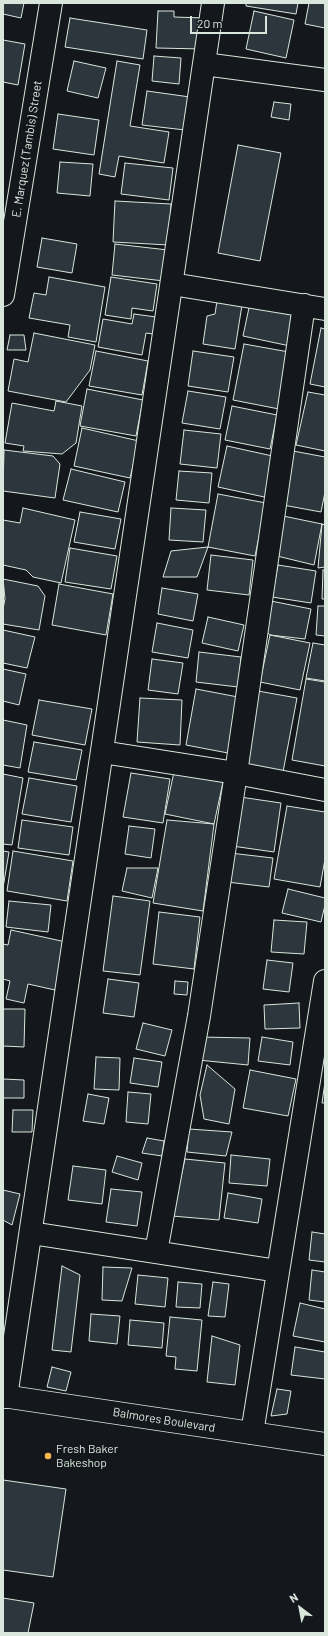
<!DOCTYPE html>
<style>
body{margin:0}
#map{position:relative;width:328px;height:1636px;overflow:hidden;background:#14181c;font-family:Barlow,sans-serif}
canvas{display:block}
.frame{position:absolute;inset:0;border:4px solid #d8e6dc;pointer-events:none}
.north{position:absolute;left:280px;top:1588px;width:40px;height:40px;-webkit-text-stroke:3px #14181c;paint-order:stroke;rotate:328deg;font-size:11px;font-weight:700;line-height:16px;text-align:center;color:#d8e6dc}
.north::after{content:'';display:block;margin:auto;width:14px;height:18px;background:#d8e6dc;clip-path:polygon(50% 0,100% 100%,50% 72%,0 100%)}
.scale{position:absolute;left:190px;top:16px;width:77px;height:18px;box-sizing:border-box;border:2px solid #d8e6dc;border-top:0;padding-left:5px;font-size:12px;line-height:14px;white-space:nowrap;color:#d8e6dc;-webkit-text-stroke:3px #14181c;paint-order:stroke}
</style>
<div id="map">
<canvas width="328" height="1636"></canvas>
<div class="frame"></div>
<div class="north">N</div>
<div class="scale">20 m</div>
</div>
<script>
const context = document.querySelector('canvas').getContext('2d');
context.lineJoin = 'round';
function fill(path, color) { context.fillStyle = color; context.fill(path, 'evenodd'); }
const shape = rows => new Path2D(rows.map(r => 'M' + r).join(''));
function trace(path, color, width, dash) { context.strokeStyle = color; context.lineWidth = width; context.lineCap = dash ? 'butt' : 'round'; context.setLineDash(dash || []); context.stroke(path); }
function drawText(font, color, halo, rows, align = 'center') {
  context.font = font + ' Barlow,sans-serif'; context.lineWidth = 3; context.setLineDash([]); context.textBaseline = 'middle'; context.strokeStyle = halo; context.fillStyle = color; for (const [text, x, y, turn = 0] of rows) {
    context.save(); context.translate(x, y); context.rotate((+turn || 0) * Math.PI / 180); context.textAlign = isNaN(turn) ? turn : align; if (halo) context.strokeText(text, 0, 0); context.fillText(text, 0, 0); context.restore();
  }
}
const building = shape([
 [3,3,24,3,21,18,3,14,3,3],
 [246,3,298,3,296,14,246,6,246,3],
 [309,3,325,3,325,28,305,24,309,3],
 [158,11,174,11,174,17,205,18,203,49,156,48,158,11],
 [254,11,294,20,286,58,246,49,254,11],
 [70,18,147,30,143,59,65,47,70,18],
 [3,40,25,44,18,85,3,82,3,40],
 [154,56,181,58,179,84,152,81,154,56],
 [74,61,106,68,98,98,67,91,74,61],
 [117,61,140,65,130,126,169,132,164,163,119,156,115,177,99,174,117,61],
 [147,91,190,97,185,130,142,125,147,91],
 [274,102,291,104,289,120,271,117,274,102],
 [58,114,99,120,94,155,53,149,58,114],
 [238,145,281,153,260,261,218,253,238,145],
 [60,162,93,164,90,196,57,193,60,162],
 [125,163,173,168,169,200,121,194,125,163],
 [115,201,171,204,169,245,113,242,115,201],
 [42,238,77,244,72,273,37,267,42,238],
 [115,244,168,250,164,281,112,275,115,244],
 [49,277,105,287,96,342,68,337,70,325,29,318,34,293,46,295,49,277],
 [111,277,157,284,153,311,132,308,131,319,105,315,111,277],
 [217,301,242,305,235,349,203,344,207,316,215,314,217,301],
 [250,303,297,313,290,346,243,336,250,303],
 [134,314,156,317,153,334,146,333,142,355,98,347,103,319,132,324,134,314],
 [321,328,325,329,325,387,310,384,321,328],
 [34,333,95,345,90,370,66,402,8,391,14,359,28,362,34,333],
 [10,335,24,335,26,350,7,350,10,335],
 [244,344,289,352,279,409,233,400,244,344],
 [96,351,148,361,142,395,89,386,96,351],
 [193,351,234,357,228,392,188,386,193,351],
 [87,389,143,400,136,436,80,426,87,389],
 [188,391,226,397,220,429,182,423,188,391],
 [308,392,325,395,325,451,296,445,308,392],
 [56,401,82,406,76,443,62,454,23,451,24,446,5,443,12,403,54,411,56,401],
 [232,406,277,415,270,449,225,440,232,406],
 [82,428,139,441,130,478,74,466,82,428],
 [184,430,221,434,217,468,180,464,184,430],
 [227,446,277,457,269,498,218,487,227,446],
 [4,450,53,456,60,464,55,498,3,491,4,450],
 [293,451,325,457,325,492,321,512,283,505,293,451],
 [71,469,125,482,118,512,63,500,71,469],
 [179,471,212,473,209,503,176,500,179,471],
 [218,494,266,503,255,556,208,547,218,494],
 [23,508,75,520,61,583,33,577,26,570,3,565,3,520,20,523,23,508],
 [171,508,206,510,203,542,169,540,171,508],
 [80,512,121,519,115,549,74,542,80,512],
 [283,516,322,524,314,565,273,555,283,516],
 [322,524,325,525,325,567,318,568,322,524],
 [208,547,197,577,163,577,171,551,208,547],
 [70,548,117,556,111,589,65,582,70,548],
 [211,555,253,560,249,595,207,590,211,555],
 [278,565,316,571,311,603,272,597,278,565],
 [323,570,325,570,325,599,322,599,323,570],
 [3,579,38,586,45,596,39,630,3,624,3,609,5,599,3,579],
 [59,584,113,594,106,635,52,625,59,584],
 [162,588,198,594,193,621,158,614,162,588],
 [271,601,311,609,305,639,270,635,265,630,271,601],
 [318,606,325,606,325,636,316,635,318,606],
 [208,617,244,625,238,651,202,643,208,617],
 [157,623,193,630,188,658,152,652,157,623],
 [3,630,35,637,27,668,3,663,3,630],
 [270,635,310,643,300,690,260,682,270,635],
 [313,643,325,645,325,681,306,678,313,643],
 [199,652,241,657,238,687,196,682,199,652],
 [152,659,183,663,178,694,148,690,152,659],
 [3,669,26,674,19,705,3,701,3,669],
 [306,679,325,682,325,766,292,760,306,679],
 [196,689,238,697,228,753,186,745,196,689],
 [258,691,297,698,283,772,245,765,258,691],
 [140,698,182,700,180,745,137,742,140,698],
 [39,700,92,709,85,745,32,735,39,700],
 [3,720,27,725,20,768,3,765,3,720],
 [34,742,82,750,76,780,28,772,34,742],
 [174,772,223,782,214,824,165,814,174,772],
 [131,773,170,779,163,823,123,817,131,773],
 [3,774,23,778,12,845,3,844,3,774],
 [29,778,77,786,71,822,22,814,29,778],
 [240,797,281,803,274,852,232,846,240,797],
 [287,806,325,812,325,859,320,887,274,879,287,806],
 [22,820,73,827,69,855,18,848,22,820],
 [167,820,214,824,203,911,153,903,167,820],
 [129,826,155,829,151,858,125,854,129,826],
 [3,851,9,852,3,888,3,851],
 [13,851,73,861,67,901,7,891,13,851],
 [230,853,273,858,269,887,227,882,230,853],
 [127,868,158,868,152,898,122,891,127,868],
 [288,889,325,898,325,905,321,922,282,913,288,889],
 [113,896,150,901,140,975,103,971,113,896],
 [9,901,51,905,48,932,6,927,9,901],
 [159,912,200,917,194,969,153,964,159,912],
 [274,920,307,922,304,954,271,952,274,920],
 [11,930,66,942,55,990,28,984,24,1003,6,999,10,981,3,979,3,944,8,945,11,930],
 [267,960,293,963,289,992,263,989,267,960],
 [108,979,139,983,134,1017,103,1013,108,979],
 [175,981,188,982,187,995,174,994,175,981],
 [299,1003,300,1028,265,1029,264,1005,299,1003],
 [3,1009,25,1009,24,1047,3,1046,3,1009],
 [143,1023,172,1030,165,1056,136,1049,143,1023],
 [198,1037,250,1038,248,1065,198,1060,198,1037],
 [262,1037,293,1042,290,1065,258,1061,262,1037],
 [96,1057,120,1058,119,1090,94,1089,96,1057],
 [134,1058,162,1062,158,1087,130,1083,134,1058],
 [207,1065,235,1089,229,1124,204,1119,200,1095,207,1065],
 [250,1070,296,1079,288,1116,243,1108,250,1070],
 [3,1079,24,1080,24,1098,3,1098,3,1079],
 [325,1082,325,1103,322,1103,325,1082],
 [128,1092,151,1094,148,1124,126,1122,128,1092],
 [88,1094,109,1098,104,1124,83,1121,88,1094],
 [13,1110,33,1110,32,1132,12,1132,13,1110],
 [189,1129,232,1132,226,1156,187,1152,189,1129],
 [147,1138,164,1141,162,1156,142,1153,147,1138],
 [231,1155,270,1159,267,1186,229,1183,231,1155],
 [117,1156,142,1163,138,1180,112,1172,117,1156],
 [185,1159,225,1163,219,1220,172,1216,185,1159],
 [73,1166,106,1170,102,1204,68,1200,73,1166],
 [111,1189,142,1192,137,1226,106,1222,111,1189],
 [3,1190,20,1194,12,1225,3,1220,3,1190],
 [228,1193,262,1199,258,1223,224,1218,228,1193],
 [312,1232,325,1234,325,1262,309,1260,312,1232],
 [62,1266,80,1275,71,1352,52,1350,62,1266],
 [103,1267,132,1268,122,1301,102,1300,103,1267],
 [312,1270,325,1272,325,1302,309,1300,312,1270],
 [138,1275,168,1278,165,1307,135,1304,138,1275],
 [178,1282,202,1284,200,1308,176,1307,178,1282],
 [213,1282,229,1284,225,1317,208,1316,213,1282],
 [300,1303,325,1309,325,1342,293,1336,300,1303],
 [91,1314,120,1316,117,1344,89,1341,91,1314],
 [170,1317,202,1320,197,1371,175,1369,176,1357,166,1356,170,1317],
 [130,1320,164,1323,162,1348,128,1345,130,1320],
 [212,1336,240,1345,235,1385,207,1382,212,1336],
 [295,1347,325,1352,325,1379,291,1375,295,1347],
 [52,1367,71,1372,66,1391,47,1387,52,1367],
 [277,1389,291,1391,287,1414,271,1416,277,1389],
 [3,1480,66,1489,53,1577,3,1570,3,1480],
 [3,1598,34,1603,28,1633,3,1633,3,1598]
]);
const minor = shape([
 [204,64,325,80],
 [172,284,325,309],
 [3,295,51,3],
 [102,752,236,773,325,790],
 [31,1233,278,1271],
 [156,1252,199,1016,236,773,304,305],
 [6,1397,213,3],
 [252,1433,325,981]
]);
const secondary = shape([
 [3,1396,325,1444]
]);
const markers = [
 [48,1456,4,"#ffb74d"]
];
const streetNames = [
 ["E. Marquez (Tambis) Street",27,149,-81],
 ["Balmores Boulevard",164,1420,9]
];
const poiNames = [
 ["Fresh Baker",56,1449],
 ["Bakeshop",56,1463]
];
fill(building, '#2c363c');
trace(building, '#d8e6dc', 1);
trace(minor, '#d8e6dc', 24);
trace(secondary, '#d8e6dc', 24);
trace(minor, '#14181c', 22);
trace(secondary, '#14181c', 22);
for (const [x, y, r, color] of markers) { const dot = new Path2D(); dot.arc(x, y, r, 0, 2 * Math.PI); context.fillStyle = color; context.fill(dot); trace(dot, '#14181c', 1.5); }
drawText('12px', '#d8e6dc', '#14181c', streetNames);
drawText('12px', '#d8e6dc', '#14181c', poiNames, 'left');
</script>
